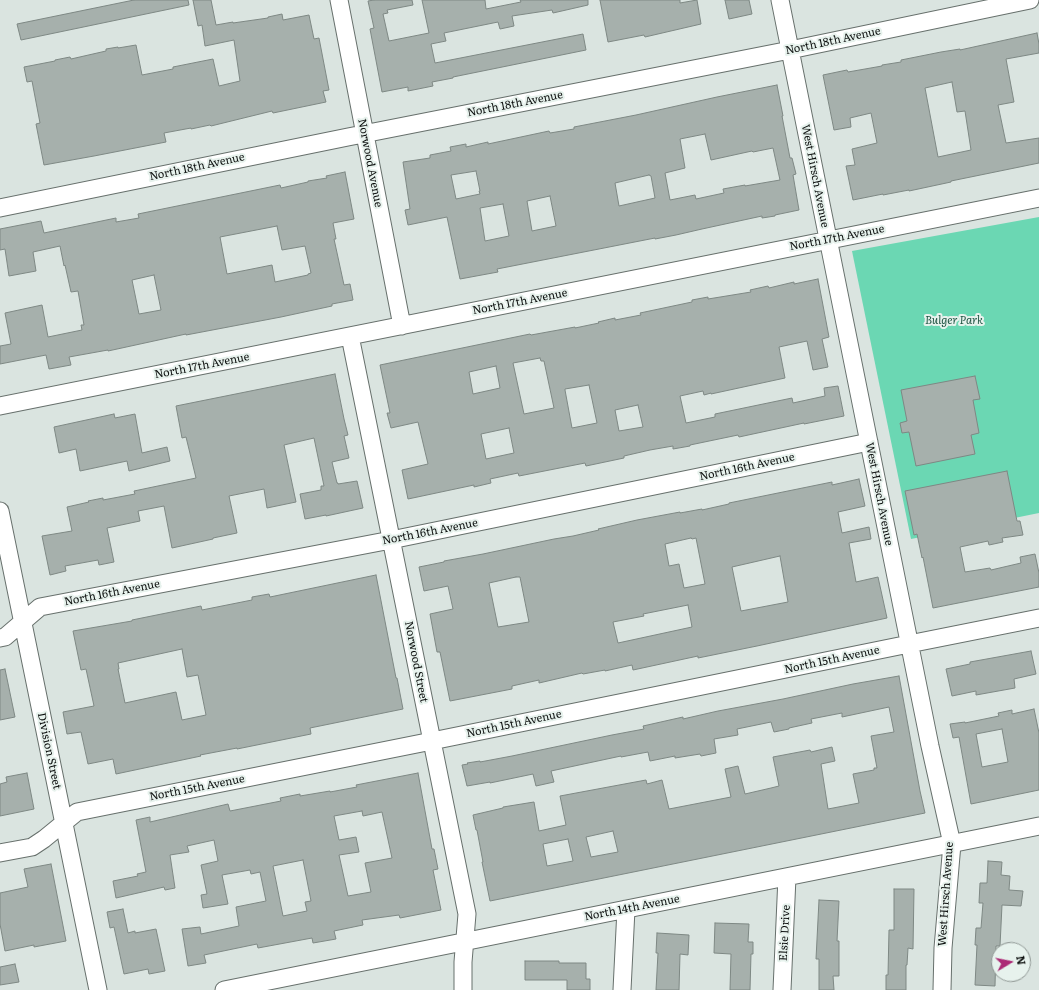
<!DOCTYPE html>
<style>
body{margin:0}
#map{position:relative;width:1039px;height:990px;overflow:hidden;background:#dae4e0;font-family:Literata,serif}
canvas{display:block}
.north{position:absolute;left:991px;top:942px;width:40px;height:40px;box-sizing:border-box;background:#e7f2ed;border:1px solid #8f9794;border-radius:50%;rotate:80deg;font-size:11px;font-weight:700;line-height:16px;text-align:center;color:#0c0f0e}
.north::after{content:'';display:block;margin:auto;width:14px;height:18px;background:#ac2a76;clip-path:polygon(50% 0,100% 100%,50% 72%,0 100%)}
</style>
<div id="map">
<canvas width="1039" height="990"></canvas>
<div class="north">N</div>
</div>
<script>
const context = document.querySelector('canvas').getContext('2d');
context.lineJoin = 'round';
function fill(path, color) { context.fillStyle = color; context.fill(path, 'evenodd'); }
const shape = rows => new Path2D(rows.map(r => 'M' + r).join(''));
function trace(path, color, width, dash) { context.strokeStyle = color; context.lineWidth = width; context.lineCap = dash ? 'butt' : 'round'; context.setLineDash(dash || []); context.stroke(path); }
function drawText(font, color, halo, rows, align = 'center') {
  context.font = font + ' Literata,serif'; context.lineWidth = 4; context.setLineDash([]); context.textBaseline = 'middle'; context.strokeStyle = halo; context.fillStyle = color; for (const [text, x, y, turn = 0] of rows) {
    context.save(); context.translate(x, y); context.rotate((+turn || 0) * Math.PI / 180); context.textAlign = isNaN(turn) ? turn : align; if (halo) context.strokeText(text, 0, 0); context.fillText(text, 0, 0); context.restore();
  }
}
const green = shape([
 [1039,217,1039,513,911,539,852,251]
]);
const building = shape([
 [134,0,188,0,189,5,21,40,17,24,134,0],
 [193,0,211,0,216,25,233,22,233,23,268,18,268,17,282,14,283,20,309,15,314,39,319,38,329,90,323,91,326,102,273,113,272,111,211,126,210,125,191,129,191,128,164,133,166,142,94,156,44,165,36,124,40,123,32,81,27,82,24,67,55,61,55,60,70,57,71,59,106,51,106,49,118,47,118,48,136,45,142,75,173,69,173,67,213,59,219,86,240,81,234,40,205,46,202,25,198,26,193,0],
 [374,0,412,0,413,5,387,10,388,13,383,14,389,41,429,33,422,0,485,0,486,9,521,2,520,0,588,0,588,5,553,13,552,10,512,16,514,26,500,29,498,22,444,33,446,41,431,44,435,63,583,34,586,50,453,77,453,78,432,82,433,86,408,91,408,87,382,92,370,29,374,28,368,1,374,0],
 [600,0,680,0,680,3,697,0,701,24,645,37,644,35,608,42,600,0],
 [725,0,749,0,752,14,729,19,725,0],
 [1037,33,1039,44,1039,53,1006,59,1014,102,998,105,1006,143,1039,138,1039,163,951,181,951,182,909,191,909,190,883,195,883,194,853,200,846,166,855,165,852,149,877,143,871,113,850,118,851,127,834,130,823,75,847,70,848,72,882,66,882,65,901,62,901,60,941,52,960,49,960,50,1037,33],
 [952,82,957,112,965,111,971,150,938,157,925,88,952,82],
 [777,85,783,116,782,116,790,158,792,158,796,174,793,175,799,210,775,215,775,216,762,218,762,216,702,229,676,235,655,239,655,238,497,269,498,272,460,279,447,217,408,225,405,210,410,209,403,162,430,158,430,155,451,151,450,147,466,144,466,147,488,142,488,144,549,131,550,133,574,129,574,127,636,115,717,97,777,85],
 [705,134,711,160,752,151,753,152,773,148,780,180,745,186,745,185,723,189,724,193,696,199,695,195,670,200,665,173,685,168,680,139,705,134],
 [476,171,480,191,479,191,480,194,456,199,451,175,476,171],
 [649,175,651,176,655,198,619,206,615,183,649,175],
 [550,196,556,226,532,231,527,201,550,196],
 [503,204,509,236,485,241,480,208,503,204],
 [345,172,354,219,333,223,336,239,334,239,344,285,350,284,353,300,332,304,332,306,281,317,186,335,186,334,108,351,108,350,69,357,71,365,49,369,46,355,0,364,0,346,11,344,5,313,42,305,48,337,82,330,81,325,84,325,78,291,71,292,65,265,64,266,60,246,33,252,36,271,9,276,5,249,0,250,0,229,41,221,44,233,116,218,116,222,139,218,138,214,280,185,281,188,308,182,308,181,327,178,326,176,345,172],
 [277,226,282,250,305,246,311,273,308,274,308,275,275,282,272,265,227,274,220,237,277,226],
 [154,275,161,310,139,314,132,280,154,275],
 [818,279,829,337,822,339,828,367,813,370,807,341,779,347,785,378,711,394,711,393,704,395,703,391,680,396,686,423,715,417,715,414,792,398,793,403,825,396,824,388,838,386,844,416,804,424,804,423,739,437,738,435,690,445,690,446,673,449,673,446,650,450,624,456,624,458,586,466,585,463,519,476,518,473,490,479,491,483,474,487,474,485,408,499,402,470,428,464,418,422,391,428,387,413,390,413,380,365,530,334,531,335,575,327,575,328,599,323,598,322,615,318,615,320,641,315,640,313,692,302,692,300,708,297,708,299,751,292,750,290,768,286,769,288,794,282,794,284,818,279],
 [540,358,541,361,544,361,554,408,524,414,513,363,540,358],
 [496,366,500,388,473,394,469,372,496,366],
 [589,385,597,423,572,428,565,390,565,389,589,385],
 [638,405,643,427,619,431,615,410,638,405],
 [509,428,514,453,486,459,481,434,509,428],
 [335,374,344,419,348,435,344,436,349,458,332,462,337,483,338,483,338,484,357,481,363,508,326,516,326,515,305,519,300,494,321,490,321,486,324,486,314,438,284,445,296,502,267,508,264,489,229,496,237,533,213,538,213,539,172,548,164,506,138,511,140,521,107,528,114,562,99,565,98,560,65,566,66,571,50,575,42,536,72,531,67,507,89,502,88,501,103,498,103,500,135,494,134,491,196,478,186,437,182,438,176,406,335,374],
 [975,376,980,399,973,400,979,433,971,435,975,454,916,466,909,432,902,433,900,423,907,421,901,390,975,376],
 [114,414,115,418,135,414,142,453,167,447,170,461,129,471,127,461,80,471,76,449,59,453,54,427,114,414],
 [1007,471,1017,521,1020,521,1023,535,1002,538,1003,542,989,545,988,541,960,547,965,572,990,568,991,570,1021,563,1020,557,1035,554,1039,573,1039,587,933,608,923,557,922,558,917,534,914,535,905,491,1007,471],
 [859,479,865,506,838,512,842,533,869,527,871,539,849,543,856,582,878,577,887,618,757,646,698,658,698,656,633,670,632,665,605,671,605,670,583,674,582,673,539,683,539,680,512,686,512,689,450,701,440,652,437,652,430,614,453,609,448,586,424,591,419,567,444,562,444,561,483,554,554,539,573,536,599,530,598,529,637,520,680,512,680,513,702,509,702,510,729,504,729,503,832,482,832,485,859,479],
 [691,538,692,539,696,538,705,584,684,588,679,564,669,566,665,544,691,538],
 [780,556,788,602,741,611,732,567,780,556],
 [516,577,520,577,529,622,498,627,489,583,516,577],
 [688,605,692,627,618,643,613,622,644,616,643,614,688,605],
 [376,575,396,678,397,678,403,709,310,728,311,734,237,749,237,748,200,755,201,756,116,774,113,759,88,764,81,732,67,734,63,712,94,706,86,669,81,670,73,631,132,621,132,620,201,606,202,610,252,600,252,597,269,594,270,597,376,575],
 [182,649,187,677,198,675,206,715,182,720,176,692,125,703,118,669,119,669,118,663,182,649],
 [1031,651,1036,674,1014,679,1015,688,976,695,976,691,952,696,946,669,970,664,970,662,1031,651],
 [5,669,15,717,0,720,0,670,5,669],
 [899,676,920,791,925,813,490,901,482,862,483,862,477,830,476,830,473,815,503,808,503,807,534,802,539,831,566,825,560,796,646,780,647,784,662,780,669,809,731,797,725,769,738,766,745,794,771,788,779,786,773,757,810,750,811,752,832,747,835,761,821,764,828,809,859,803,853,774,874,770,874,768,877,768,871,736,894,732,889,707,842,717,842,713,811,719,812,723,789,728,789,729,774,732,771,722,737,729,738,735,714,739,716,753,701,756,700,754,675,758,675,756,650,761,648,752,621,757,621,756,551,771,554,782,536,786,533,774,490,783,490,782,467,786,462,765,468,764,467,763,480,761,480,762,512,756,612,735,644,729,643,726,683,717,683,719,718,711,783,699,853,684,899,676],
 [613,831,618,852,591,857,586,837,613,831],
 [568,839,573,861,547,866,543,844,568,839],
 [1034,709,1039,733,1039,790,971,804,959,737,953,738,950,724,965,722,965,723,999,716,998,713,1012,710,1012,714,1034,709],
 [1002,729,1008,762,982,767,976,734,1002,729],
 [27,773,34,809,0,816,0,784,7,782,6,777,27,773],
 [418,773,432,849,434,849,438,869,433,870,441,910,400,918,399,915,362,920,363,925,334,931,336,939,313,943,312,938,258,948,257,944,204,955,206,963,188,966,182,929,200,927,201,934,239,926,236,907,266,901,260,872,251,874,250,870,222,875,228,904,203,908,201,895,207,894,201,865,218,861,214,840,187,846,189,852,170,855,175,888,165,890,164,887,116,898,113,881,138,876,137,874,146,872,136,820,150,817,150,822,228,804,230,811,281,801,280,798,300,794,300,796,330,791,330,792,357,787,356,785,418,773],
 [362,811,363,816,382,812,392,858,365,863,371,892,348,896,339,855,359,852,356,837,339,840,334,816,362,811],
 [303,860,311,901,305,902,307,911,283,916,273,866,303,860],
 [988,861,1002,862,1001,875,1010,876,1009,890,1023,891,1021,906,1002,905,1000,946,996,946,995,986,975,985,977,945,975,945,976,928,981,928,983,903,979,903,980,883,987,883,988,861],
 [51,864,66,941,34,947,34,945,5,951,0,924,0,893,28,887,24,869,51,864],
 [894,889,914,889,913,949,908,948,907,965,906,965,906,990,886,990,886,975,888,975,889,930,894,930,894,889],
 [819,900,839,901,837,941,839,941,839,976,833,976,834,990,819,990,819,959,816,959,819,900],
 [123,909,128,933,135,931,135,933,156,929,165,971,149,974,148,969,124,974,114,927,110,928,107,912,123,909],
 [715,923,749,924,748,942,753,942,753,954,751,954,750,990,730,990,731,954,714,953,715,923],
 [657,933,689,935,688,955,680,954,679,990,656,990,658,953,656,953,657,933],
 [525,961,559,961,559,963,586,963,586,979,590,979,590,990,567,990,567,980,525,980,525,961],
 [15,964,19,982,0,985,0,967,15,964]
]);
const minor = shape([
 [339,0,402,326],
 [780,0,930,746,952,844,943,948,942,990],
 [0,208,348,137,790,50,1030,0],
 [350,336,467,914,463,962,463,990],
 [0,406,1039,198],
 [0,511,98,990],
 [0,638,5,637,40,607,391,540,869,442],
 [0,853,32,847,44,839,77,812,432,741,909,644,1039,618],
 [224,990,1039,826],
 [622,990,626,909],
 [782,990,787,877]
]);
const streetNames = [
 ["North 18th Avenue",833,41,-12],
 ["North 18th Avenue",515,104,-11],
 ["Norwood Avenue",370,163,79],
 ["North 18th Avenue",197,167,-12],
 ["West Hirsch Avenue",815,176,79],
 ["North 17th Avenue",837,238,-11],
 ["North 17th Avenue",520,302,-11],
 ["North 17th Avenue",202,366,-11],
 ["North 16th Avenue",747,467,-12],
 ["West Hirsch Avenue",879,494,79],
 ["North 16th Avenue",430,532,-11],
 ["North 16th Avenue",112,593,-11],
 ["North 15th Avenue",832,660,-12],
 ["Norwood Street",416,662,79],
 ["North 15th Avenue",514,724,-12],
 ["Division Street",49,751,78],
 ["North 15th Avenue",197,788,-11],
 ["West Hirsch Avenue",946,894,-86],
 ["North 14th Avenue",632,908,-11],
 ["Elsie Drive",785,933,-87]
];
const parkNames = [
 ["Bulger Park",954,321]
];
fill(green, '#6bd7b3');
fill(building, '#a6b0ac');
trace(building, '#7e8884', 1);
trace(minor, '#67706c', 19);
trace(minor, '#fff', 17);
drawText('11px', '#0c0f0e', '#e7f2ed', streetNames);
drawText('italic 11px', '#1e5342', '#e7f2ed', parkNames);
</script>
